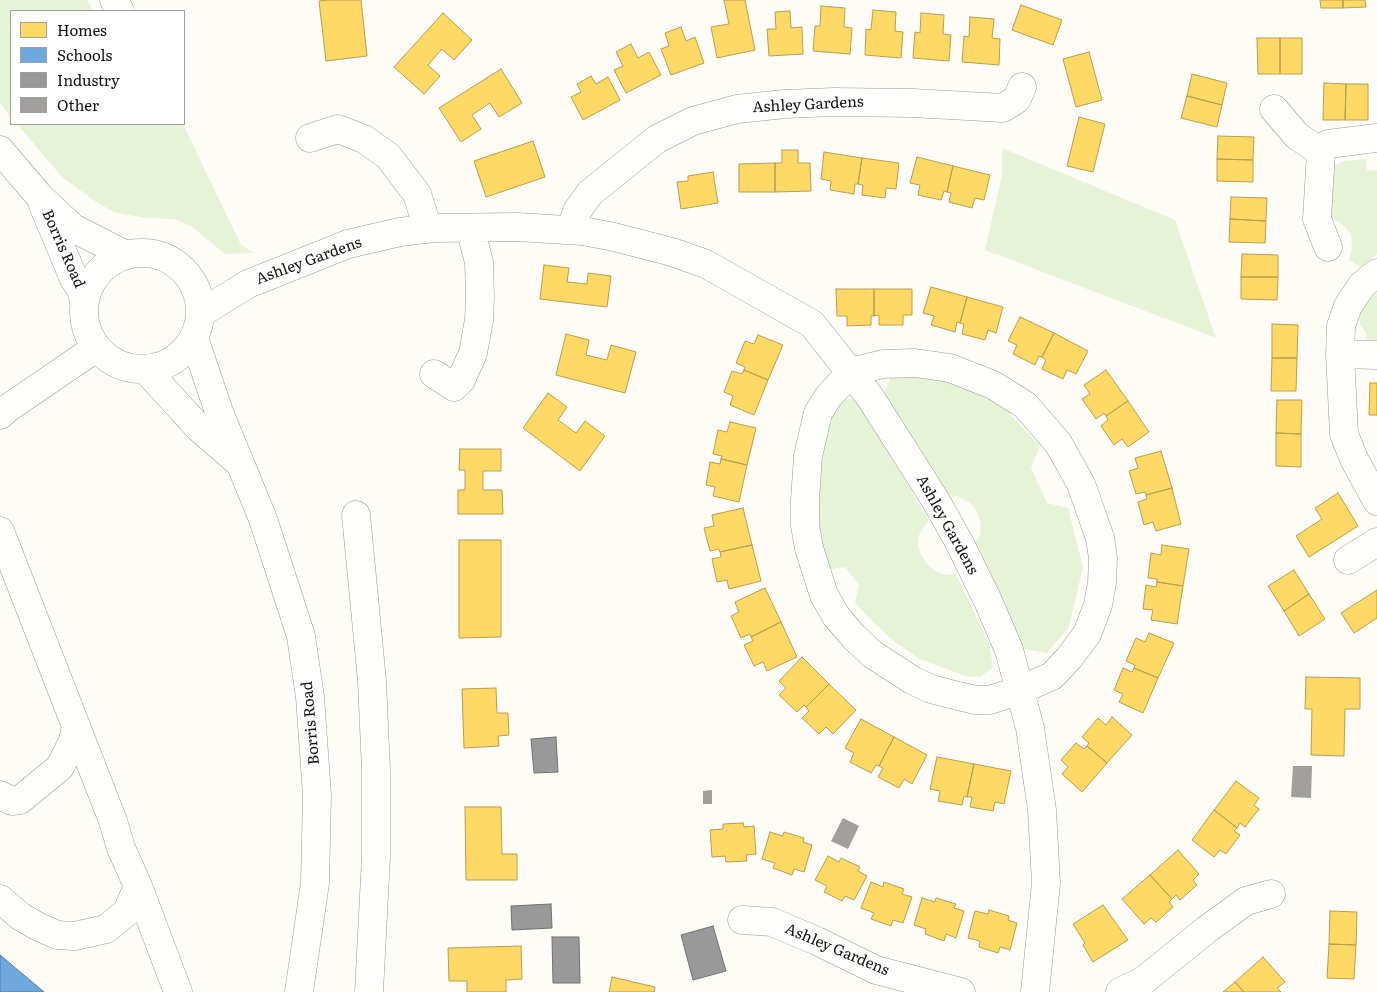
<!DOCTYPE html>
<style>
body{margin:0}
#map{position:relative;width:1377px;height:992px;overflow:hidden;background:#fdfcf7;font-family:Literata,serif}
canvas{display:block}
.legend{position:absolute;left:10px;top:10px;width:175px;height:115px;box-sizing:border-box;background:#fff;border:1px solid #a0a0a0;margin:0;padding:6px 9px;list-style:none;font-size:15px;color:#111}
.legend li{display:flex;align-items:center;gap:10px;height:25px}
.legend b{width:25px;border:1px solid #a0a0a0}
</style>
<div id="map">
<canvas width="1377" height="992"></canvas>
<ul class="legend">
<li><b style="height:14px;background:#ffd966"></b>Homes</li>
<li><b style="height:14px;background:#6fa8dc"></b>Schools</li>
<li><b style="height:14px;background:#999"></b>Industry</li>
<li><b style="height:14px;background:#a19f9c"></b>Other</li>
</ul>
</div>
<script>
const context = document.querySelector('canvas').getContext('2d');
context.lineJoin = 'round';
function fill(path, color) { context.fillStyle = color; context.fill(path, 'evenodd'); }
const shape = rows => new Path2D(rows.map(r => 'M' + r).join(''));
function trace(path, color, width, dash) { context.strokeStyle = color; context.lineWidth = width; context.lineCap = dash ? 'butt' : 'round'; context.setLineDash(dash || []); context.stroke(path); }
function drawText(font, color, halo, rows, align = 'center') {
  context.font = font + ' Literata,serif'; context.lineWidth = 5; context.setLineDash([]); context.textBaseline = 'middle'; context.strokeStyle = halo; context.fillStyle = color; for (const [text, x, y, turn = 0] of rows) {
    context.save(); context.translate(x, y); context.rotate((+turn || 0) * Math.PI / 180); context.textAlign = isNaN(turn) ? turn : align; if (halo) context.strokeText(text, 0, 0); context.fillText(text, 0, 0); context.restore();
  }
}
const green = shape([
 [0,0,87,0,93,11,11,11,11,118,0,103],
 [17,124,183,124,241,245,255,253,225,254,191,226,174,219,147,218,116,213,96,202,62,177],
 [1002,148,1175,220,1216,338,985,250,1002,175],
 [1366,159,1367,171,1377,170,1377,254,1361,267,1349,260,1352,248,1351,234,1342,224,1329,216,1328,179,1334,166,1344,161],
 [1377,293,1377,340,1366,339,1367,335,1359,323,1359,314,1369,300],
 [929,370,993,396,1040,446,1031,468,1047,503,1068,508,1083,567,1069,627,1047,653,1020,648,972,547,980,535,981,524,977,512,970,503,958,496,946,495,886,400,884,393,891,377],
 [845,399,856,399,929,520,919,535,918,546,920,552,927,564,935,571,946,575,956,574,989,643,993,667,980,677,968,677,920,659,895,642,870,619,855,602,859,585,845,567,831,569,826,561,820,541,817,498,828,407]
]);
const homes = shape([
 [328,0,361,0,367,56,326,61,319,1,328,0],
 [724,0,745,0,755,50,717,58,711,27,729,24,724,0],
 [1320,0,1343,0,1343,8,1321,8,1320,0],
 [1343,0,1365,0,1366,7,1343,8,1343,0],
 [1021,5,1062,20,1053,45,1012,30,1021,5],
 [821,6,845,8,844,27,852,28,850,54,813,51,815,26,820,26,821,6],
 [873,10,896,12,895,31,903,32,901,58,865,55,866,29,871,30,873,10],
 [790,11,791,28,802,27,803,54,769,56,767,29,776,29,775,12,790,11],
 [443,13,472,40,454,60,442,49,428,65,440,76,424,94,394,67,443,13],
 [921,13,944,15,943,34,951,35,949,61,913,58,915,32,920,33,921,13],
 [970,17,994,19,992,38,1000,39,999,65,962,62,964,36,969,37,970,17],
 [681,27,686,41,695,37,704,63,671,75,661,49,669,46,665,33,681,27],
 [1257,38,1280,38,1280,74,1258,74,1257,38],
 [1280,38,1302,38,1302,74,1280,74,1280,38],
 [631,44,638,58,649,52,661,75,626,93,614,70,623,66,616,52,631,44],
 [1089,52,1102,100,1076,107,1063,59,1089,52],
 [501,69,522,103,499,117,490,103,472,115,481,129,461,142,439,108,501,69],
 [1192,74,1227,83,1222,105,1187,96,1192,74],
 [591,76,596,84,608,77,620,100,583,120,571,97,581,92,577,84,591,76],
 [1324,83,1346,84,1345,120,1323,120,1324,83],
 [1346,84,1368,84,1368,120,1345,120,1346,84],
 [1187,96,1222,105,1217,127,1181,118,1187,96],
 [1079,117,1105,124,1093,172,1067,166,1079,117],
 [1218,136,1254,137,1253,160,1217,159,1218,136],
 [533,141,545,177,486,197,474,161,533,141],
 [782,150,798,150,798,163,810,163,811,191,775,192,775,163,782,163,782,150],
 [824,152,862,158,858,184,855,184,854,194,830,190,831,181,821,179,824,152],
 [917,157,953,166,947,192,944,191,941,200,918,195,920,185,910,183,917,157],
 [862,158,899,163,896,189,886,188,885,198,862,195,863,185,858,184,862,158],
 [1217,159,1253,160,1253,182,1217,181,1217,159],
 [775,163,775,192,739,192,739,164,775,163],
 [953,166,990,175,984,200,975,198,972,208,949,202,951,193,947,192,953,166],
 [713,172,718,203,681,209,677,182,688,181,688,176,713,172],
 [1231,197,1267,198,1266,221,1230,219,1231,197],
 [1230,219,1266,221,1265,243,1229,242,1230,219],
 [1242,254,1278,255,1278,277,1241,277,1242,254],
 [544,265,569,268,567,282,587,284,588,273,611,276,607,307,540,299,544,265],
 [1241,277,1278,277,1277,300,1241,299,1241,277],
 [931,287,967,297,960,323,957,322,955,332,931,325,934,316,923,313,931,287],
 [836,289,874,289,874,316,871,316,871,325,847,326,847,316,837,316,836,289],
 [874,289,912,289,912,315,903,315,903,325,879,325,879,315,874,316,874,289],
 [967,297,1003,307,996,333,988,330,985,340,962,334,964,324,960,323,967,297],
 [1020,317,1054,333,1042,357,1039,356,1035,365,1013,354,1017,345,1008,341,1020,317],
 [1272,324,1298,325,1297,358,1272,358,1272,324],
 [1054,333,1088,351,1076,374,1067,370,1063,379,1042,369,1046,360,1042,357,1054,333],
 [566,334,589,340,586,355,607,360,611,345,636,352,625,393,556,375,566,334],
 [758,335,783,345,768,380,744,370,745,367,736,363,745,341,754,344,758,335],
 [1272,358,1297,358,1296,391,1271,391,1272,358],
 [744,370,768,380,754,415,730,405,733,396,724,392,732,371,742,374,744,370],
 [1106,370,1128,401,1106,416,1104,413,1096,419,1082,399,1090,394,1084,385,1106,370],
 [1370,383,1377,383,1377,415,1369,415,1370,383],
 [548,393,567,407,558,420,576,433,585,421,605,436,580,471,523,428,548,393],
 [1277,400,1302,400,1301,434,1276,433,1277,400],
 [1128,401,1149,432,1128,447,1122,439,1114,445,1101,426,1108,420,1106,416,1128,401],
 [730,422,756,428,747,465,721,459,722,456,713,454,718,430,727,432,730,422],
 [1276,433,1301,434,1301,467,1276,466,1276,433],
 [460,449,501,449,501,471,483,471,483,490,502,490,503,514,458,514,458,490,465,490,465,470,459,470,460,449],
 [1161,451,1172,488,1146,495,1145,492,1136,494,1129,471,1138,468,1135,458,1161,451],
 [721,459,747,465,739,502,713,496,715,487,706,485,710,462,720,464,721,459],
 [1172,488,1181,524,1156,531,1153,522,1144,525,1138,502,1147,499,1146,495,1172,488],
 [1338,493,1358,526,1309,557,1296,536,1322,519,1315,508,1338,493],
 [743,508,752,545,720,552,719,549,710,551,704,528,714,526,712,515,743,508],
 [459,540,501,540,501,637,459,638,459,540],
 [752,545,761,581,729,589,727,580,717,582,712,559,721,557,720,552,752,545],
 [1162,545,1189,549,1183,586,1157,582,1157,579,1148,578,1151,553,1161,555,1162,545],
 [1294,570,1309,594,1284,611,1268,586,1294,570],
 [1157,582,1183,586,1177,624,1151,620,1153,610,1143,609,1146,585,1156,587,1157,582],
 [765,588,781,622,751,637,750,634,741,638,731,616,739,612,735,602,765,588],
 [1377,590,1377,618,1354,633,1341,613,1377,590],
 [1309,594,1325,619,1299,636,1284,611,1309,594],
 [781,622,797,657,767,671,763,662,754,666,744,645,753,641,751,637,781,622],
 [1149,633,1174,643,1158,678,1134,668,1135,665,1126,661,1136,638,1145,642,1149,633],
 [802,657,829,684,806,707,804,705,797,712,779,695,786,688,779,681,802,657],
 [1123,668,1132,672,1134,668,1158,678,1143,713,1119,702,1123,694,1114,690,1123,668],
 [1306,677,1360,678,1360,709,1345,709,1344,756,1311,755,1312,709,1305,709,1306,677],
 [829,684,856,710,833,734,826,727,819,734,802,718,809,711,806,707,829,684],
 [496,688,497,713,508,713,509,735,498,736,499,746,464,748,462,689,496,688],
 [1112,717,1132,735,1107,763,1087,746,1089,743,1082,737,1098,718,1106,725,1112,717],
 [861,719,894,737,879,766,876,765,871,773,850,762,854,753,845,748,861,719],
 [894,737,927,755,912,784,904,779,899,788,878,777,883,768,879,766,894,737],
 [1076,743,1084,749,1087,746,1107,763,1082,792,1062,774,1068,767,1061,760,1076,743],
 [937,757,974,764,967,797,964,796,962,805,938,801,940,791,930,789,937,757],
 [974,764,1011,771,1004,804,995,802,993,811,970,807,972,797,967,797,974,764],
 [1236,781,1259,798,1254,805,1259,809,1245,827,1240,823,1237,828,1214,810,1236,781],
 [465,807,501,807,502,854,517,854,517,880,466,880,465,807],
 [1214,810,1237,828,1234,831,1240,835,1226,854,1220,850,1214,857,1192,840,1214,810],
 [743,823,744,827,754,826,756,854,746,855,747,861,726,862,725,856,712,857,710,830,723,829,723,824,743,823],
 [770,832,783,836,784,832,804,838,803,842,812,845,804,872,794,869,792,875,773,868,775,863,762,859,770,832],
 [1178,850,1199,874,1193,880,1197,885,1180,900,1176,895,1172,899,1150,875,1178,850],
 [828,856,839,862,841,858,860,867,858,871,867,876,854,900,845,896,842,901,824,892,827,886,815,880,828,856],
 [1150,875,1172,899,1169,902,1173,907,1156,922,1151,918,1144,924,1122,899,1150,875],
 [871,882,883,887,884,882,904,889,902,894,912,897,903,923,893,920,891,926,871,919,874,913,861,908,871,882],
 [922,898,935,902,936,898,956,904,954,908,964,911,956,938,946,934,944,941,925,934,926,929,914,925,922,898],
 [1103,905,1128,940,1093,962,1083,945,1085,943,1073,924,1103,905],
 [989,910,1009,916,1008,920,1017,923,1010,950,1000,947,998,953,979,947,980,941,968,938,975,911,988,914,989,910],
 [1330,911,1357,912,1356,945,1329,944,1330,911],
 [1329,944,1356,945,1354,979,1327,978,1329,944],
 [521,946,522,979,506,980,506,992,467,992,467,981,449,981,448,948,521,946],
 [1263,957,1285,982,1277,988,1281,992,1244,992,1235,982,1263,957],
 [612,977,655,987,654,992,609,992,612,977],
 [1235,982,1244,992,1223,992,1235,982]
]);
const schools = shape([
 [0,955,44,992,0,992,0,955]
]);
const industry = shape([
 [556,737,558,772,534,773,531,739,556,737],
 [551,904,552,928,512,930,511,906,551,904],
 [713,926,726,971,693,980,681,935,713,926],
 [552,937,579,937,580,983,553,983,552,937]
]);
const building = shape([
 [1293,766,1312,766,1311,798,1291,797],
 [712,790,712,804,703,804,703,791],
 [843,818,859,826,848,849,831,841]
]);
const minor = shape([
 [114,0,120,11],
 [1274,109,1297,136,1321,152],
 [310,138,338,129,364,139,388,156,417,194,428,229],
 [0,150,40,197,73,228,124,254],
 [43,205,74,279,82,291,84,302],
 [571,230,577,211,590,193,657,139,693,121,737,109,785,104,834,102,913,103,1003,108,1017,99,1022,87],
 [1328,247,1317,219,1321,152,1328,144,1377,138],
 '84 311a58 58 0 1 1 116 0a58 58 0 1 1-116 0Z',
 [1377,273,1362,285,1348,306,1341,326,1340,354,1344,434,1354,459,1377,501],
 [201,313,248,284,348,244,400,232,433,228,517,227,583,231,614,237,672,252,706,264,812,324,870,397,936,501,959,542,988,601,1009,650,1030,728,1042,810,1046,883,1035,992],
 [194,338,219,412,263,519,301,636,310,697,317,795,315,883,299,992],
 [1340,354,1377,355],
 [915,363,950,368,993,385,1025,405,1058,443,1081,484,1100,538,1103,558,1102,583,1098,605,1087,634,1069,658,1052,676,1020,690,990,700,976,700,958,696,931,689,912,680,872,654,854,637,836,616,824,595,809,548,805,525,805,500,808,456,818,413,828,397,851,372,883,364,915,363],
 [145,369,199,428,237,461],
 [434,374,454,387,461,380,473,353,479,320,480,296,479,262,470,228],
 [0,415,8,408,96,348],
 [356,515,372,681,376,771,376,857,369,992],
 [0,531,113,821,121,848,138,886,127,912,106,929,75,936,57,935,37,926,20,916,0,899],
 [1348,560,1377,542],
 [0,795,12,801,20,800,60,767,73,741,76,726],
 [138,886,178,992],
 [742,920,772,922,817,941,876,970,961,992],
 [1120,992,1143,981,1206,930,1246,901,1271,894]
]);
const streetNames = [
 ["Ashley Gardens",808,105,-3],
 ["Borris Road",63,249,66],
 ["Ashley Gardens",309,261,-20],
 ["Ashley Gardens",947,525,61],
 ["Borris Road",311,723,-95],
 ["Ashley Gardens",837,950,23]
];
fill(green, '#e7f3d7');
fill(homes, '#ffd966');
trace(homes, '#b89d4c', 1);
fill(schools, '#6fa8dc');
trace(schools, '#537b9f', 1);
fill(industry, '#999');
trace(industry, '#707070', 1);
fill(building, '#a19f9c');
trace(minor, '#979795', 29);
trace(minor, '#fffffe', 28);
drawText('15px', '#111', '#fff', streetNames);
</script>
